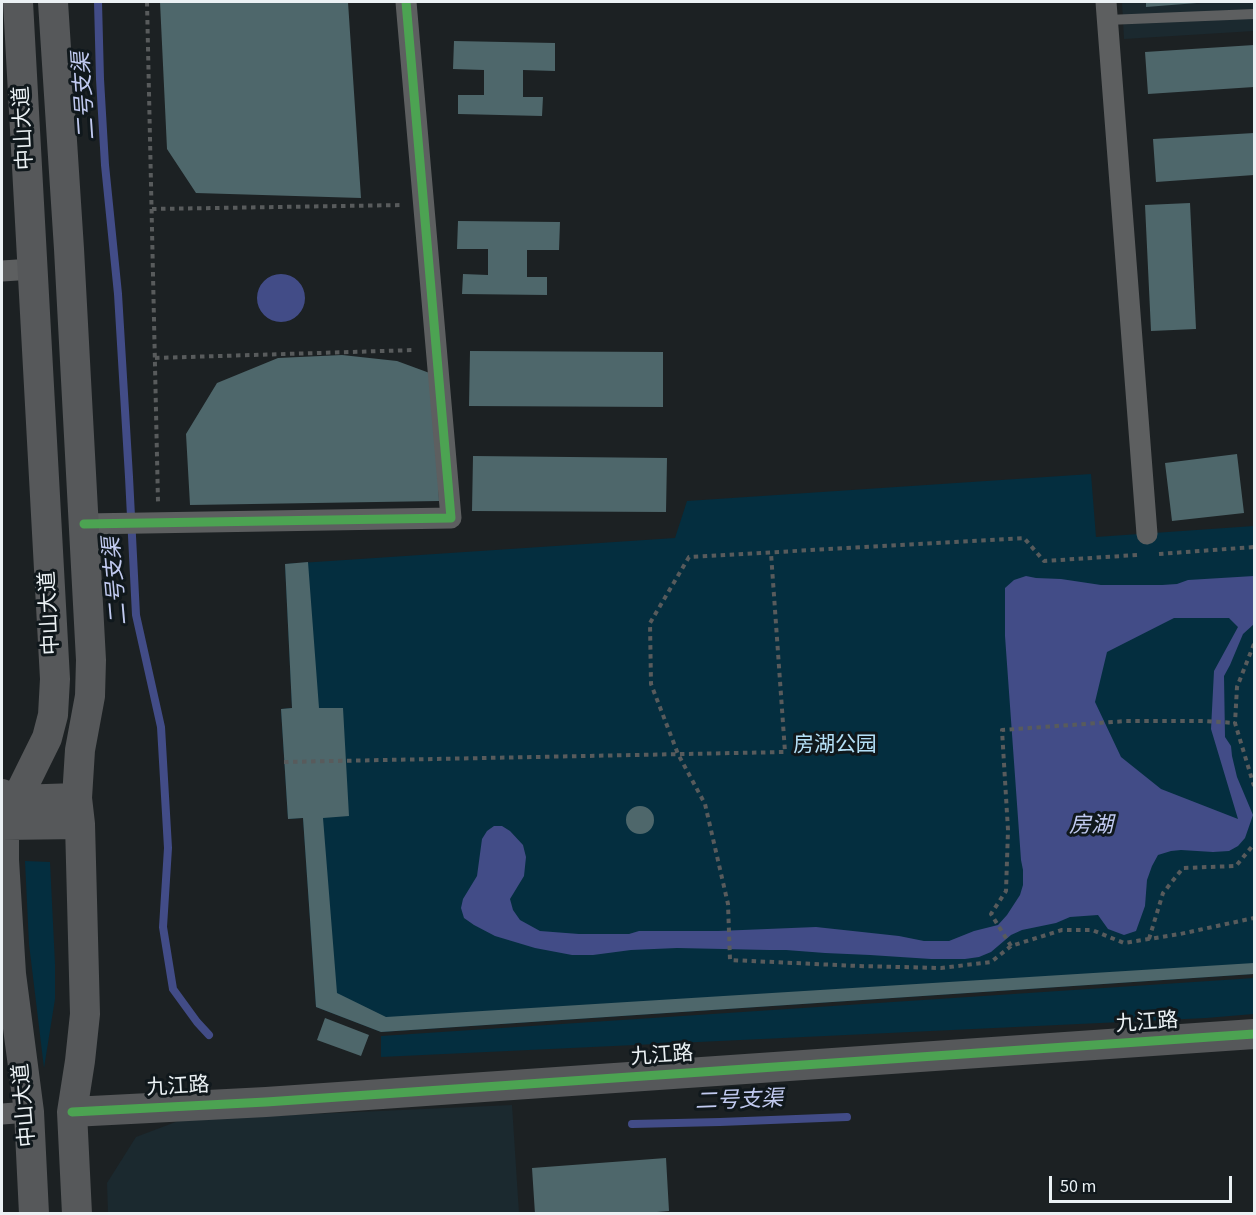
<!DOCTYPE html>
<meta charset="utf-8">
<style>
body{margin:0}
#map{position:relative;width:1256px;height:1215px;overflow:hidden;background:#1c2123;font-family:"Source Sans 3",sans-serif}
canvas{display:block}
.frame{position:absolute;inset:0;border:3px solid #ebf1f4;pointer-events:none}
.scale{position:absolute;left:1049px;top:1176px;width:183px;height:27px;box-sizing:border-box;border:3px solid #ebf1f4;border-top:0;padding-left:8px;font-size:18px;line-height:21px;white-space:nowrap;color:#ebf1f4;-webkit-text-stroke:4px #10181c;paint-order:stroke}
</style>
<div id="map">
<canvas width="1256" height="1215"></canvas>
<div class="frame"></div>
<div class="scale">50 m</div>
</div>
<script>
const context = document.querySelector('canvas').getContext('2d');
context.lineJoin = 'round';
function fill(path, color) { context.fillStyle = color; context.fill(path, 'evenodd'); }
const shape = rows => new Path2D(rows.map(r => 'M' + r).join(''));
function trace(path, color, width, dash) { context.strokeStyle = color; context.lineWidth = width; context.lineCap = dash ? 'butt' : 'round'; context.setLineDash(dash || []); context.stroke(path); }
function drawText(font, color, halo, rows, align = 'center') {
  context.font = font + ' "Source Sans 3","Noto Sans SC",sans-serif'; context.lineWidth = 6; context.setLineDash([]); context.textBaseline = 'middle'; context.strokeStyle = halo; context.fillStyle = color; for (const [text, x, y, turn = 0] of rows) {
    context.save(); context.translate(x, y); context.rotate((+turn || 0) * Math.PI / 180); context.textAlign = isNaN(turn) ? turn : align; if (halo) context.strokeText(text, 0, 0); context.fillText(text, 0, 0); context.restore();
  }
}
const built = shape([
 [1122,2,1254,2,1254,31,1124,39],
 [512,1105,519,1213,108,1213,107,1183,136,1137,181,1120]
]);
const green = shape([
 [1091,474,1096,537,1254,526,1254,974,381,1032,316,1007,303,818,288,819,281,709,292,708,285,564,675,538,687,501],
 [25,861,50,862,55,964,55,999,44,1068,29,944],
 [1254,978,1254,1014,1206,1018,381,1057,381,1036]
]);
const water = shape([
 '257 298a24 24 0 1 1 48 0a24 24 0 1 1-48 0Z',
 [1026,576,1036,578,1061,579,1101,585,1162,585,1177,584,1188,580,1254,576,1254,624,1243,634,1230,665,1224,676,1225,737,1231,746,1232,756,1237,777,1253,815,1245,838,1238,846,1229,851,1213,852,1181,850,1171,851,1158,855,1152,866,1147,880,1145,906,1136,931,1124,935,1108,929,1098,915,1070,917,1056,923,1022,930,1011,935,991,952,979,957,965,959,931,959,870,955,825,953,786,950,769,950,677,948,631,950,593,955,572,955,535,948,495,936,474,925,464,918,461,908,463,899,477,876,482,839,487,831,494,826,502,826,510,831,523,845,526,857,524,876,510,899,513,910,520,920,540,931,579,934,629,934,639,931,718,931,816,927,899,936,924,941,949,941,974,931,998,925,1007,915,1020,895,1023,885,1023,870,1021,860,1005,636,1005,588,1014,580],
 [1174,618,1229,618,1238,627,1214,671,1211,729,1238,819,1161,789,1121,757,1095,702,1107,652]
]);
const stream = shape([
 [98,2,100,79,105,165,118,294,129,477,136,615,161,727,168,848,163,927,173,989,197,1022,209,1035],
 [632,1124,720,1122,847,1117]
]);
const building = shape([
 [160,2,348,2,361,198,196,193,167,149],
 [1146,2,1197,2,1197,3,1146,7],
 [454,41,555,43,555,71,523,70,523,97,543,97,542,116,458,114,458,95,484,95,484,70,453,69],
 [1254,45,1254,87,1148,94,1145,52],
 [1254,133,1254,175,1156,182,1153,139],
 [1190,203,1196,329,1151,331,1145,205],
 [458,221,560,222,559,250,527,250,527,277,547,277,547,295,462,294,463,274,488,275,488,249,457,249],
 [470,351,663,352,663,407,469,406],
 [342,355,397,361,435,375,439,501,190,505,186,434,217,383,278,358],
 [1237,454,1244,513,1172,521,1165,463],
 [473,456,667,458,666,512,472,511],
 [308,562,319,708,343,708,349,816,323,818,337,993,386,1017,1254,963,1254,974,381,1032,316,1007,303,818,288,819,281,709,292,708,285,564],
 '626 820a14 14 0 1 1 28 0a14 14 0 1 1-28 0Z',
 [325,1018,369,1035,361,1056,317,1040],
 [666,1158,669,1211,633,1214,535,1214,532,1168]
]);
const path = shape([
 [147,2,158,502],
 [152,209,403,205],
 [155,358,415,350],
 [1159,554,1254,547],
 [1137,555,1044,561,1024,538,689,557,650,623,651,684,678,754,705,804,728,904,730,960,858,966,941,968,991,962,1011,946,1062,930,1092,930,1124,943,1180,934,1254,918],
 [1254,644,1237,687,1235,723,1254,786],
 [284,762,785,752,771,553],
 [1149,939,1163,893,1183,868,1236,866,1254,844],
 [1011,946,991,914,1006,891,1008,830,1002,730,1126,721,1204,721,1235,723]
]);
const lane = shape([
 [1107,20,1254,14]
]);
const street = shape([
 [1106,2,1147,534],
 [2,271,33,269],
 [84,524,451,518,406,2],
 [2,1114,29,1112]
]);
const secondary = shape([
 [18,2,55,679,53,715,47,738,4,825,4,860,11,974,29,1112,34,1214],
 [53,2,69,249,91,660,90,696,80,750,77,798,80,824,85,1014,80,1061,72,1112,77,1214],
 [2,794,16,800,77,798],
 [2,825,80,824],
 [72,1112,266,1102,1254,1034]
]);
const cycleway = shape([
 [84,524,451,518,406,2],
 [72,1112,266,1102,1254,1034]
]);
const streetNames = [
 ["中山大道",25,128,-93],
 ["中山大道",51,613,-93],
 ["九江路",1147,1024,-4],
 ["九江路",662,1057,-4],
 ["九江路",178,1088,-3],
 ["中山大道",26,1105,-95]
];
const parkNames = [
 ["房湖公园",835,746]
];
const waterNames = [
 ["二号支渠",86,96,-94],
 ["二号支渠",117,581,-95],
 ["房湖",1091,827],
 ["二号支渠",739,1102,-2]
];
fill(built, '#1b292f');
fill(green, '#042e3f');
fill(water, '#424c87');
trace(stream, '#424c87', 8);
fill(building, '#4e676b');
trace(path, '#585b5c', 4, [4.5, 4.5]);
trace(lane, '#5d5f60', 10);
trace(street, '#5d5f60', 21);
trace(secondary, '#56585a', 30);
trace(cycleway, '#4ca352', 9);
drawText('21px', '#ebf1f4', '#10181c', streetNames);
drawText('21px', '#b5e0f7', '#10181c', parkNames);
drawText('italic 22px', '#c1caf0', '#10181c', waterNames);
</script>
